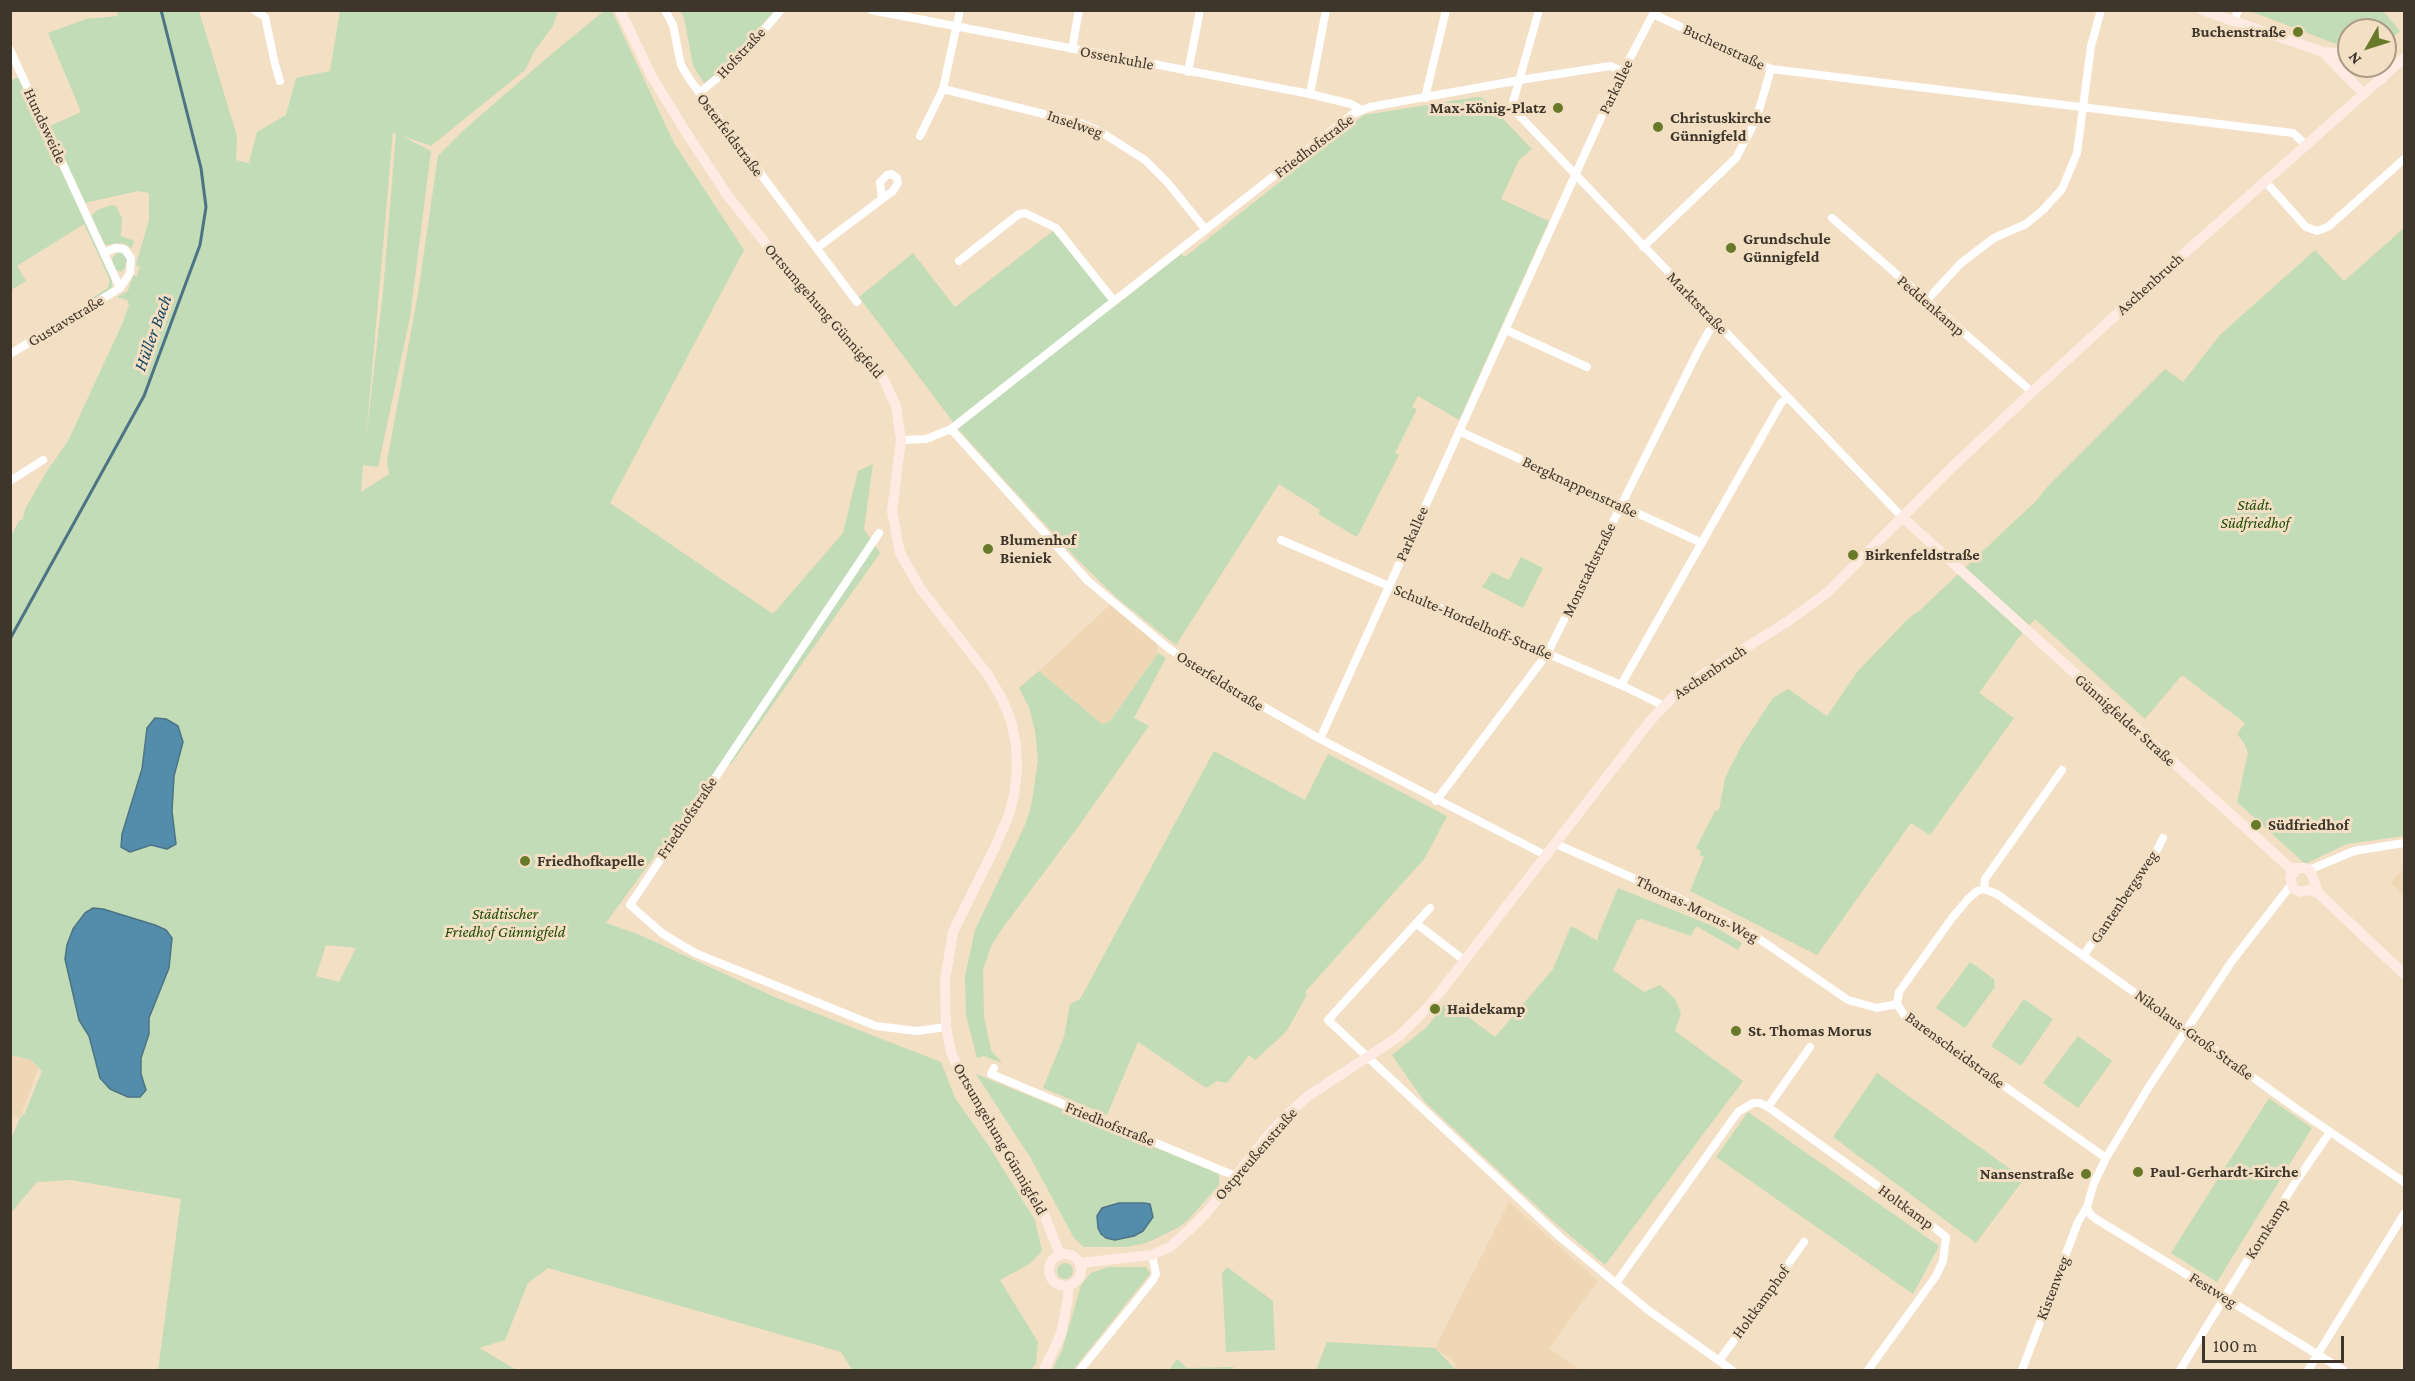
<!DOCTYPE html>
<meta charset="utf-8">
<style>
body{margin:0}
#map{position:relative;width:2415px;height:1381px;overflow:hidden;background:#f3dfc4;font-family:"Crimson Pro",serif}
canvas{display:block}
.frame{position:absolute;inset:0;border:12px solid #3e362b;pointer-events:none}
.north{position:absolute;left:2337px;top:18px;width:60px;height:60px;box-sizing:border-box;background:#f3dfc4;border:2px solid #ab9b87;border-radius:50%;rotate:231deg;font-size:16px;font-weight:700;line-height:24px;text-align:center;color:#3e362b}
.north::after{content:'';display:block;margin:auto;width:21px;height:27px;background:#687a29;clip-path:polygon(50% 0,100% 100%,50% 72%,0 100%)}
.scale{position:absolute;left:2202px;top:1336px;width:142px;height:27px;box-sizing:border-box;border:3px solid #3e362b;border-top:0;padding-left:8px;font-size:18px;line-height:21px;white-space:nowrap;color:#3e362b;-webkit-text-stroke:4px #f3dfc4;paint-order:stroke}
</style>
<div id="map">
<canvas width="2415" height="1381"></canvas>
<div class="frame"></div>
<div class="north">N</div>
<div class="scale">100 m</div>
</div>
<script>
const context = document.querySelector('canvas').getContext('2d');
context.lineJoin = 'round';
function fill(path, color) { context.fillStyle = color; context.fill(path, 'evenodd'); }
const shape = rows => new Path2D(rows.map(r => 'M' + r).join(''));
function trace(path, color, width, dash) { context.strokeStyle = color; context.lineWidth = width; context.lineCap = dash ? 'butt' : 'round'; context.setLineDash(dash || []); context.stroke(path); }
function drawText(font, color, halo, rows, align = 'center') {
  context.font = font + ' "Crimson Pro",serif'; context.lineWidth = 6; context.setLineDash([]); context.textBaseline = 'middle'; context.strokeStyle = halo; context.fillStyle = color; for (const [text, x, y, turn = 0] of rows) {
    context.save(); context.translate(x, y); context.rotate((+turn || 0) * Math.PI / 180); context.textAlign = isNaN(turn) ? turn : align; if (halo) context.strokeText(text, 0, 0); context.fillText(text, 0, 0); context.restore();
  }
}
const built = shape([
 [1111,604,1157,641,1158,653,1110,721,1102,724,1039,671],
 [2404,868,2404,895,2391,883],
 [11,1055,31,1060,36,1063,38,1069,20,1118,11,1116],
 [1509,1202,1598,1281,1549,1348,1580,1370,1454,1370,1456,1363,1435,1348]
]);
const green = shape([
 [117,11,199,11,237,136,236,160,252,164,249,162,257,132,286,115,296,78,330,71,340,11,558,11,553,26,535,50,525,70,431,146,402,136,431,151,410,317,378,467,363,465,361,492,389,474,387,461,418,294,438,156,466,128,555,51,604,11,612,11,674,143,744,250,610,503,773,614,843,533,858,471,873,464,864,529,880,553,731,764,724,761,606,923,640,935,779,999,941,1062,955,1098,987,1143,1035,1220,1042,1251,1031,1263,1000,1280,1038,1342,1036,1363,1031,1370,852,1370,841,1352,548,1268,528,1283,505,1340,479,1348,517,1370,158,1370,181,1199,71,1180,37,1182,11,1213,11,1139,20,1118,25,1113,42,1071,31,1060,11,1055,11,536,19,521,23,519,25,509,47,471,68,441,123,322,129,305,127,300,117,297,128,291,133,275,137,276,140,267,136,265,137,261,149,220,149,193,138,191,85,203,50,126,81,112,48,33,86,19,118,16],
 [393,132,396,134,383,292,366,439],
 [147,728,183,742,174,776,172,811,175,832,167,849,151,845,130,852,122,834,142,769],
 [93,908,103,909,139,921,156,998,149,1018,149,1034,141,1058,141,1074,144,1082,92,1047,89,1036,79,1020,65,959],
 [326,945,356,948,339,982,316,976],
 [680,11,774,11,733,57,717,74,704,83,693,66,684,17],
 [2250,11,2383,11,2400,31,2385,44,2385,30,2349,30,2349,49],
 [19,77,112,278,112,287,108,291,89,303,87,301,108,288,110,280,84,224,17,266,26,281,11,290,10,81],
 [1477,97,1483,98,1532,149,1519,160,1501,199,1549,221,1459,420,1418,396,1412,407,1417,409,1395,453,1399,455,1357,537,1318,514,1320,510,1279,484,1176,645,1117,598,1077,559,1017,494,959,430,859,297,913,253,955,307,1053,231,1114,307,1181,254,1185,257,1364,115],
 [112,205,116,206,122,218,121,236,134,241,132,248,122,243,105,245,91,216,97,210],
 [2404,228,2404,836,2347,844,2305,864,2237,802,2248,753,2244,743,2237,734,2245,723,2182,675,2145,719,2035,619,2017,640,1979,693,2014,718,1930,835,1911,823,1817,955,1690,891,1704,857,1700,855,1701,851,1696,848,1715,811,1719,810,1725,778,1742,745,1773,698,1788,689,1827,716,1858,671,1908,619,1920,610,2036,501,2048,486,2165,369,2183,382,2220,335,2315,250,2344,281],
 [119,252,124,254,127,259,125,268,121,272,116,270,112,261,113,257],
 [1521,557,1543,568,1523,608,1482,587,1492,572,1509,580],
 [1158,653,1166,658,1134,718,1149,726,1078,827,1004,926,991,946,983,970,984,1017,991,1050,1002,1063,984,1056,977,1058,966,1015,965,976,975,930,1025,825,1031,807,1038,760,1035,731,1029,707,1019,688,1039,671,1102,724,1110,721],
 [1214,751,1305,800,1328,754,1447,816,1425,858,1305,992,1307,995,1286,1032,1255,1060,1249,1055,1227,1083,1217,1081,1206,1088,1138,1042,1107,1115,1043,1088,1064,1037,1070,1004,1080,999,1085,990],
 [1618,888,1713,926,1742,943,1738,950,1696,926,1691,936,1642,919,1637,920,1613,970,1644,992,1660,985,1675,999,1681,1013,1675,1031,1743,1081,1605,1265,1547,1216,1424,1101,1392,1055,1427,1027,1447,1001,1495,1037,1553,969,1571,926,1598,941,1598,936],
 [1970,962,1994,979,1995,987,1965,1028,1936,1008],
 [2024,999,2053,1019,2021,1066,1991,1046],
 [2078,1036,2112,1061,2078,1108,2043,1083],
 [1877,1073,2024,1179,1976,1243,1833,1137],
 [976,1074,1215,1172,1219,1175,1219,1185,1189,1219,1179,1227,1159,1237,1146,1243,1127,1247,1084,1247,1074,1238,1030,1157],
 [2269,1098,2312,1128,2217,1282,2171,1253],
 [1748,1112,1939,1246,1913,1294,1716,1157],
 '1057 1271a8 8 0 1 1 16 0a8 8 0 1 1-16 0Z',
 [1108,1267,1146,1267,1150,1274,1073,1370,1052,1370,1062,1351,1081,1285,1091,1273],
 [1227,1267,1273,1301,1275,1350,1226,1352,1222,1273],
 [1327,1342,1435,1348,1455,1369,1316,1370],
 [1177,1359,1187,1368,1234,1367,1232,1370,1169,1370]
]);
const water = shape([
 [155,718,166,719,178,726,183,742,174,776,172,811,176,844,167,849,151,845,130,852,121,847,122,834,142,769,147,728,155,718],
 [93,908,103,909,155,925,166,930,172,938,169,968,149,1018,149,1034,141,1058,141,1074,146,1090,140,1097,128,1097,110,1089,100,1078,89,1036,79,1020,65,959,67,945,73,929,85,913,93,908],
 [1144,1203,1150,1204,1153,1217,1143,1231,1134,1236,1115,1240,1106,1238,1101,1234,1098,1228,1097,1216,1102,1208,1119,1203,1144,1203]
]);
const stream = shape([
 [10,639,144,396,200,245,206,207,201,168,161,10]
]);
const street = shape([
 [254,10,265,17,275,64,280,81],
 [665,10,673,25,681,65,690,80,857,302],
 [871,10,1310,94,1351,104,1362,110],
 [1539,10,1513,102,1515,111,1902,517],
 [1653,14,1771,69,2293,133,2306,145],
 [2234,21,2238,10],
 [1072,49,1079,10],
 [10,50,120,288],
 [1188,72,1200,10],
 [943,89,1080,123,1101,132,1145,160,1167,182,1206,230],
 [699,93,736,63,781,10],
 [1310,94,1326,10],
 [1425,98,1446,10],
 [920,136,943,89,960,10],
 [2265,181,2306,227,2317,231,2328,227,2404,159],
 [1832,218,2032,392],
 [1643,247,1736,158,1756,120,1771,69],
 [817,248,882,199,893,191,898,183,897,178,892,174,887,175,880,182,882,199],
 [959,261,1019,214,1025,213,1056,228,1114,301],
 [1926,301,1961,263,1994,238,2026,224,2043,210,2062,189,2077,153,2091,46,2101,10],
 [1506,330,1587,367],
 [10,354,120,288,130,273,131,258,124,249,115,248,104,253],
 [951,429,1088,581,1167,647,1206,674,1320,739,1547,856],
 [1459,431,1702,543],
 [901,440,926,439,951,429,1353,114,1370,107,1520,80,1610,66,1623,71],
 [10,481,43,460],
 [879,533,630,905,663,934,695,953,876,1026,917,1031,946,1027],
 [1281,540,1621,685,1664,706],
 [1621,685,1781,403,1788,397],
 [1320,739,1615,87,1655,10],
 [1436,801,1547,654,1698,351,1709,331,1717,323],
 [1556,844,1676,897,1755,936,1848,1000,1877,1008,1897,1004],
 [2309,870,2354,851,2404,843],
 [1984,889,1997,894,2301,1112,2404,1182],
 [1984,889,1977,891,1968,899,1952,918,1899,992,1897,1004,1905,1016,2106,1158],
 [1984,889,1985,879,2062,770],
 [1430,908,1328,1020,1560,1237,1648,1310,1732,1370],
 [1417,924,1465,961],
 [2083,956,2155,854,2163,838],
 [994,1068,991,1074,1235,1176],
 [1768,1107,1921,1217,1946,1237,1943,1261,1936,1276,1868,1370],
 [2087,1207,2089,1213,2096,1219,2343,1370],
 [1616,1283,1738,1112,1753,1103,1760,1103,1768,1107,1810,1047],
 [1719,1361,1804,1242],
 [1080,1370,1153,1280,1156,1274,1152,1255],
 [2022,1370,2078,1222,2087,1207,2094,1183,2106,1158,2150,1085,2232,961,2291,885],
 [2180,1370,2293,1186,2330,1132],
 [2308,1370,2404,1214]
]);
const secondary = shape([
 [620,10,652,77,689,137,728,196,789,273,884,380,896,406,901,440,892,511,900,553,920,588,988,675,1002,699,1011,721,1016,745,1017,770,1014,795,1009,815,995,847,953,932,945,980,946,1027,951,1052,964,1082,1044,1214,1060,1255],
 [2202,10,2323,52,2336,53,2349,57],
 [2323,52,2364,94],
 [2368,66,2382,79],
 [1902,517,2289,867,2292,873],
 [2291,868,2305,868,2311,872,2318,893],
 [2297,869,2290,877,2293,888,2300,892,2308,890,2318,893,2404,974],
 '1049 1270a16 16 0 1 1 32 0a16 16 0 1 1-32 0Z',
 [1080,1263,1152,1255,1170,1247,1188,1231,1208,1211,1270,1133,1290,1112,1308,1096,1398,1037,1430,1005,1650,721,1673,697,1702,675,1787,622,1828,592,1948,471,2032,392,2141,292,2404,58],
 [1044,1370,1061,1334,1068,1298,1068,1286]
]);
const markers = [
 [2298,32,6,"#687a29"],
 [1558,108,6,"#687a29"],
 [1658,127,6,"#687a29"],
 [1731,248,6,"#687a29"],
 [988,549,6,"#687a29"],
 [1853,555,6,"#687a29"],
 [2256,825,6,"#687a29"],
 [525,861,6,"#687a29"],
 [1435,1009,6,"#687a29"],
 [1736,1031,6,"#687a29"],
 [2138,1172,6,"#687a29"],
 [2086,1174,6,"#687a29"]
];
const poiNames = [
 ["Buchenstraße",2286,32,"right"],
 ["Max-König-Platz",1546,108,"right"],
 ["Christuskirche",1670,118],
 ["Günnigfeld",1670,136],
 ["Grundschule",1743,239],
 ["Günnigfeld",1743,257],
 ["Blumenhof",1000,540],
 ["Bieniek",1000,558],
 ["Birkenfeldstraße",1865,555],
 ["Südfriedhof",2268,825],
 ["Friedhofkapelle",537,861],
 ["Haidekamp",1447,1009],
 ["St. Thomas Morus",1748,1031],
 ["Paul-Gerhardt-Kirche",2150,1172],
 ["Nansenstraße",2074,1174,"right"]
];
const streetNames = [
 ["Buchenstraße",1724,47,25],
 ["Hofstraße",741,53,-47],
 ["Ossenkuhle",1117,58,11],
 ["Parkallee",1616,87,-64],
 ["Inselweg",1075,124,19],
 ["Hundsweide",45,126,65],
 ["Osterfeldstraße",730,135,53],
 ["Friedhofstraße",1314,146,-37],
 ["Aschenbruch",2150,284,-42],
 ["Marktstraße",1697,303,46],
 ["Peddenkamp",1931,306,41],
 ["Ortsumgehung Günnigfeld",824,311,49],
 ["Gustavstraße",66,321,-31],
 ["Bergknappenstraße",1580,487,25],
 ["Parkallee",1412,534,-66],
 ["Monstadtstraße",1589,570,-64],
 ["Schulte-Hordelhoff-Straße",1473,622,23],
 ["Aschenbruch",1710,672,-34],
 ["Osterfeldstraße",1220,681,32],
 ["Günnigfelder Straße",2125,720,42],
 ["Friedhofstraße",687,818,-56],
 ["Gantenbergsweg",2124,897,-56],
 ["Thomas-Morus-Weg",1697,909,26],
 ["Nikolaus-Groß-Straße",2194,1035,36],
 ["Barenscheidstraße",1955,1050,36],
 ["Friedhofstraße",1110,1124,22],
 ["Ortsumgehung Günnigfeld",1000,1139,60],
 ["Ostpreußenstraße",1256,1154,-49],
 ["Holtkamp",1906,1207,36],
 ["Kornkamp",2267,1229,-58],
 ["Kistenweg",2053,1288,-69],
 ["Festweg",2213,1290,32],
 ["Holtkamphof",1761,1302,-54]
];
const parkNames = [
 ["Städt.",2255,505],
 ["Südfriedhof",2255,523],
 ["Städtischer",505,914],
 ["Friedhof Günnigfeld",505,932]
];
const waterNames = [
 ["Hüller Bach",153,333,-70]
];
fill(built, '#efd6b4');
fill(green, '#c1dcb6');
fill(water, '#548dac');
trace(water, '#4d7385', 1.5);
trace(stream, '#4d7385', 3);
trace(street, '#fff', 8);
trace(secondary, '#feece4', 10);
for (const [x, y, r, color] of markers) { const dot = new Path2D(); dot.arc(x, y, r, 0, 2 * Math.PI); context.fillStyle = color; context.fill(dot); trace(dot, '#f3dfc4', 2); }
drawText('bold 16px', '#3e362b', '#f3dfc4', poiNames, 'left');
drawText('16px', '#3e362b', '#f3dfc4', streetNames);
drawText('italic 16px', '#204b06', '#f3dfc4', parkNames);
drawText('italic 18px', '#17475e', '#f3dfc4', waterNames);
</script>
